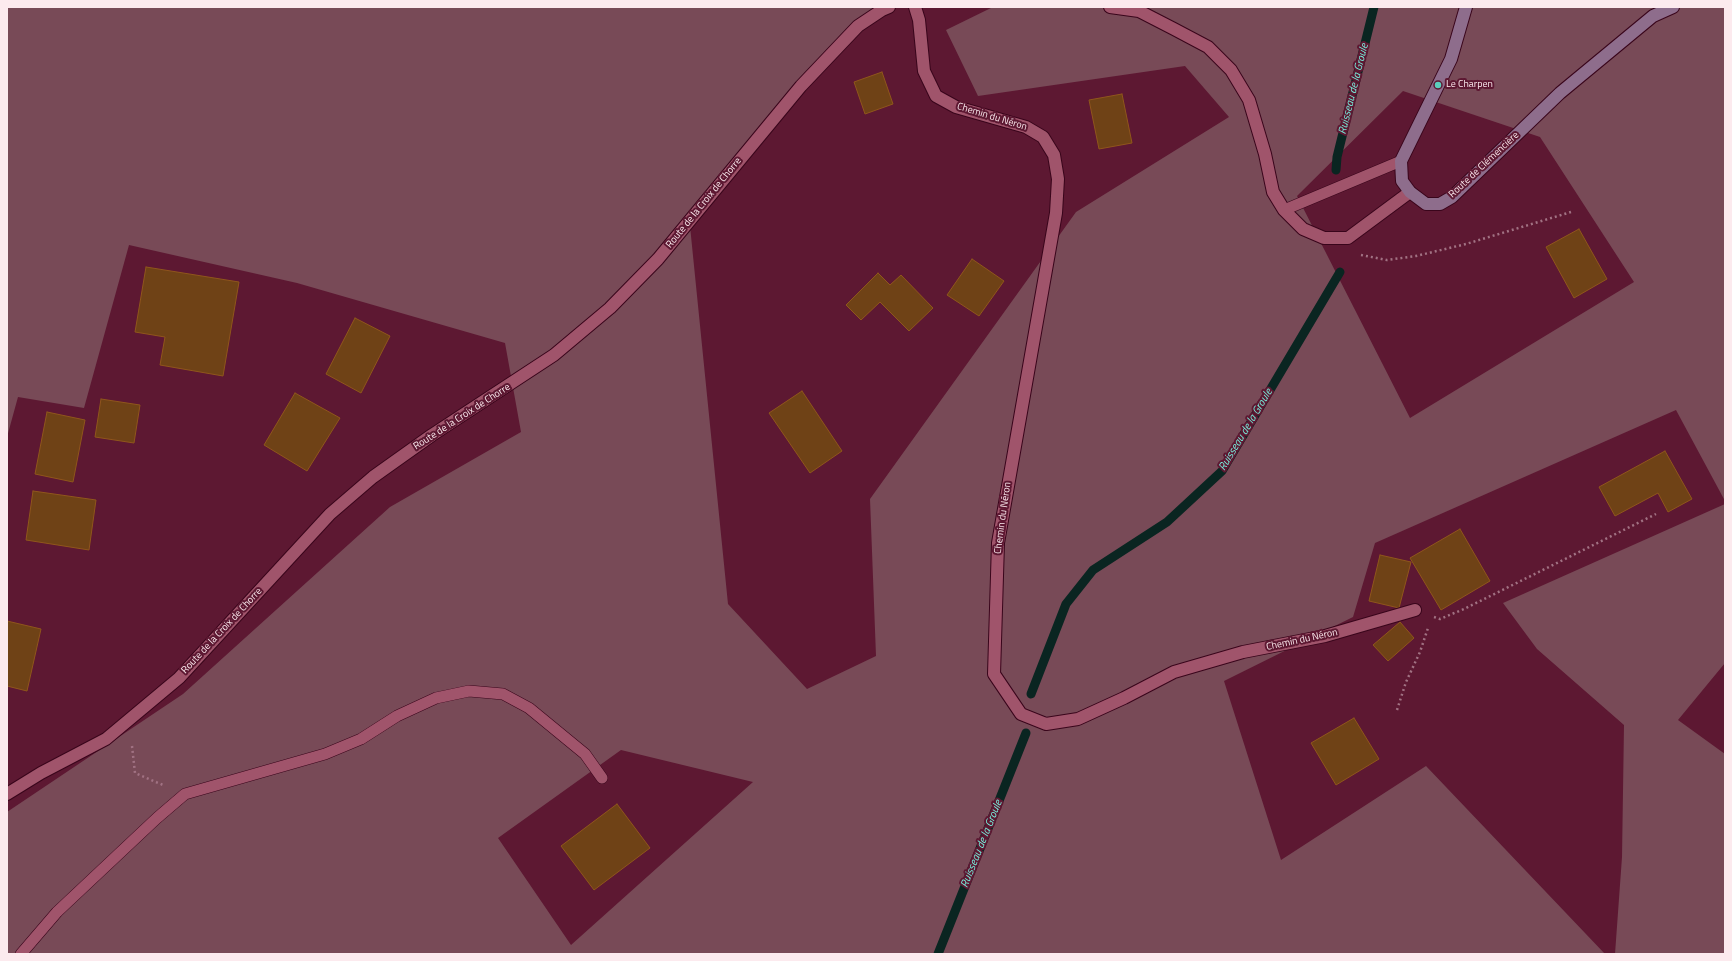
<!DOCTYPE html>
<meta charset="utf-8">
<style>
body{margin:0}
#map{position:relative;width:1732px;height:961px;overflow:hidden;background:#5d1832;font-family:"Titillium Web",sans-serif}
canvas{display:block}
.frame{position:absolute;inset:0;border:8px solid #fceaee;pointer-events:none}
</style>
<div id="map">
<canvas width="1732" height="961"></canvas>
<div class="frame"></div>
</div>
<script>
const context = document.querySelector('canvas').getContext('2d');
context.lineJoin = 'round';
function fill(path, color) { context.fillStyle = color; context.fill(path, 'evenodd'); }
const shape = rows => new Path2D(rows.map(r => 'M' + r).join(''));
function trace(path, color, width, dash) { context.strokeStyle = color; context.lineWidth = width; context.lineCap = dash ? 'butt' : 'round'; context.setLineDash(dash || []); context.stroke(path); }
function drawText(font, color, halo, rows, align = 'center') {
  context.font = font + ' "Titillium Web",sans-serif'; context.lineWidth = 4; context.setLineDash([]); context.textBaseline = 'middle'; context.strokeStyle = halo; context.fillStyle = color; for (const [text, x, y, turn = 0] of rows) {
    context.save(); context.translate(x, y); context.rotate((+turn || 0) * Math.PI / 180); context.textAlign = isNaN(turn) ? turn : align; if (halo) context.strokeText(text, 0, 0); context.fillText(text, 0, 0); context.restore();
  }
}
const green = shape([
 [7,7,878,7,689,216,728,604,807,689,876,656,870,499,1076,212,1229,117,1185,66,978,96,946,30,993,7,1725,7,1725,501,1676,410,1375,543,1353,617,1224,681,1281,860,1426,766,1605,954,7,954,7,812,183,694,390,507,521,432,505,343,297,283,129,245,84,408,18,397,7,437],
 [1403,91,1540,137,1634,282,1410,418,1297,196],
 [621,750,753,782,571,945,498,838],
 [1725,504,1725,663,1678,720,1725,754,1725,954,1615,954,1622,857,1624,725,1537,649,1503,603]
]);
const stream = shape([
 [1336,170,1337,157,1374,7],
 [1031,694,1066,604,1093,570,1167,522,1222,471,1340,272],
 [938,954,1026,733]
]);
const building = shape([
 [882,72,893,104,865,114,854,82,882,72],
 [1122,94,1132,143,1099,149,1089,100,1122,94],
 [1579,229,1607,279,1574,298,1546,247,1579,229],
 [972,259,1004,281,979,316,947,295,972,259],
 [146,267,239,282,223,376,160,365,165,337,135,332,146,267],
 [878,273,890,285,901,275,933,308,909,331,880,302,861,320,846,305,878,273],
 [355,318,390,336,361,393,326,374,355,318],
 [802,391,842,451,810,473,769,413,802,391],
 [295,393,340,418,307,471,264,445,295,393],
 [101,399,140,405,134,443,95,437,101,399],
 [47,412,85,420,73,482,35,474,47,412],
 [1665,451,1692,499,1668,512,1658,493,1615,516,1599,487,1665,451],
 [33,491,96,500,89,550,26,540,33,491],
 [1460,529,1490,581,1441,610,1410,558,1460,529],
 [1380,555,1411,562,1399,608,1369,601,1380,555],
 [7,621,41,629,27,691,7,686,7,621],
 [1400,622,1414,638,1388,661,1373,645,1400,622],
 [1354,718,1379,759,1336,785,1311,743,1354,718],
 [617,804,650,848,594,890,561,846,617,804]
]);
const path = shape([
 [1361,255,1387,260,1416,256,1466,244,1571,212],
 [1434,617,1440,619,1464,609,1656,514],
 [1397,710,1406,682,1420,652,1428,628],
 [132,746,135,773,163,785]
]);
const lane = shape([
 [1284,210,1401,161],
 [21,954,57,912,157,818,185,794,325,754,361,739,397,716,436,698,469,691,503,694,529,708,585,754,602,778]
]);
const street = shape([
 [915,7,919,20,924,71,936,96,956,107,1026,127,1043,137,1054,155,1058,179,1056,213,998,543,994,674,1021,714,1046,724,1078,719,1124,698,1174,672,1243,652,1325,636,1415,610],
 [1110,7,1139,11,1174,29,1208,47,1231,70,1249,100,1265,154,1273,192,1284,210,1303,229,1324,238,1348,238,1410,192],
 [7,794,41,773,106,739,179,678,330,514,373,477,432,435,554,355,610,308,658,259,801,86,858,26,882,10,889,7]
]);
const secondary = shape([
 [1466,7,1451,59,1401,161,1402,181,1410,192,1426,204,1440,204,1452,197,1560,93,1653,16,1673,7]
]);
const markers = [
 [1438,85,4,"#5bcebc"]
];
const poiNames = [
 ["Le Charpen",1446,85]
];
const streetNames = [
 ["Chemin du Néron",992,117,17],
 ["Route de Clémencière",1484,165,-43],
 ["Route de la Croix de Chorre",704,203,-51],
 ["Route de la Croix de Chorre",462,417,-33],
 ["Chemin du Néron",1003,518,-82],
 ["Route de la Croix de Chorre",222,631,-47],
 ["Chemin du Néron",1302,640,-12]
];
const waterNames = [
 ["Ruisseau de la Groule",1354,89,-76],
 ["Ruisseau de la Groule",1246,430,-59],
 ["Ruisseau de la Groule",982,844,-68]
];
fill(green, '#784a57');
trace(stream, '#0a2521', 9);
fill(building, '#6f4216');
trace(building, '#8f561c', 1);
trace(lane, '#39051b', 12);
trace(street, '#39051b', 14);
trace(secondary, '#39051b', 14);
trace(path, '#a17283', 2.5, [2, 3]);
trace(lane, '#a0546b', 11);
trace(street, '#a0546b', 12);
trace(secondary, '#8e6d8c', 12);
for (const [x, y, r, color] of markers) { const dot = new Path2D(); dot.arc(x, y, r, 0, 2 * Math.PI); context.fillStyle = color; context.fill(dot); trace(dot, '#5d1832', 1.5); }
drawText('10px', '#fceaee', '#5d1832', poiNames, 'left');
drawText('10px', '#fceaee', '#5d1832', streetNames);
drawText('italic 11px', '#77f1dd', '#5d1832', waterNames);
</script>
